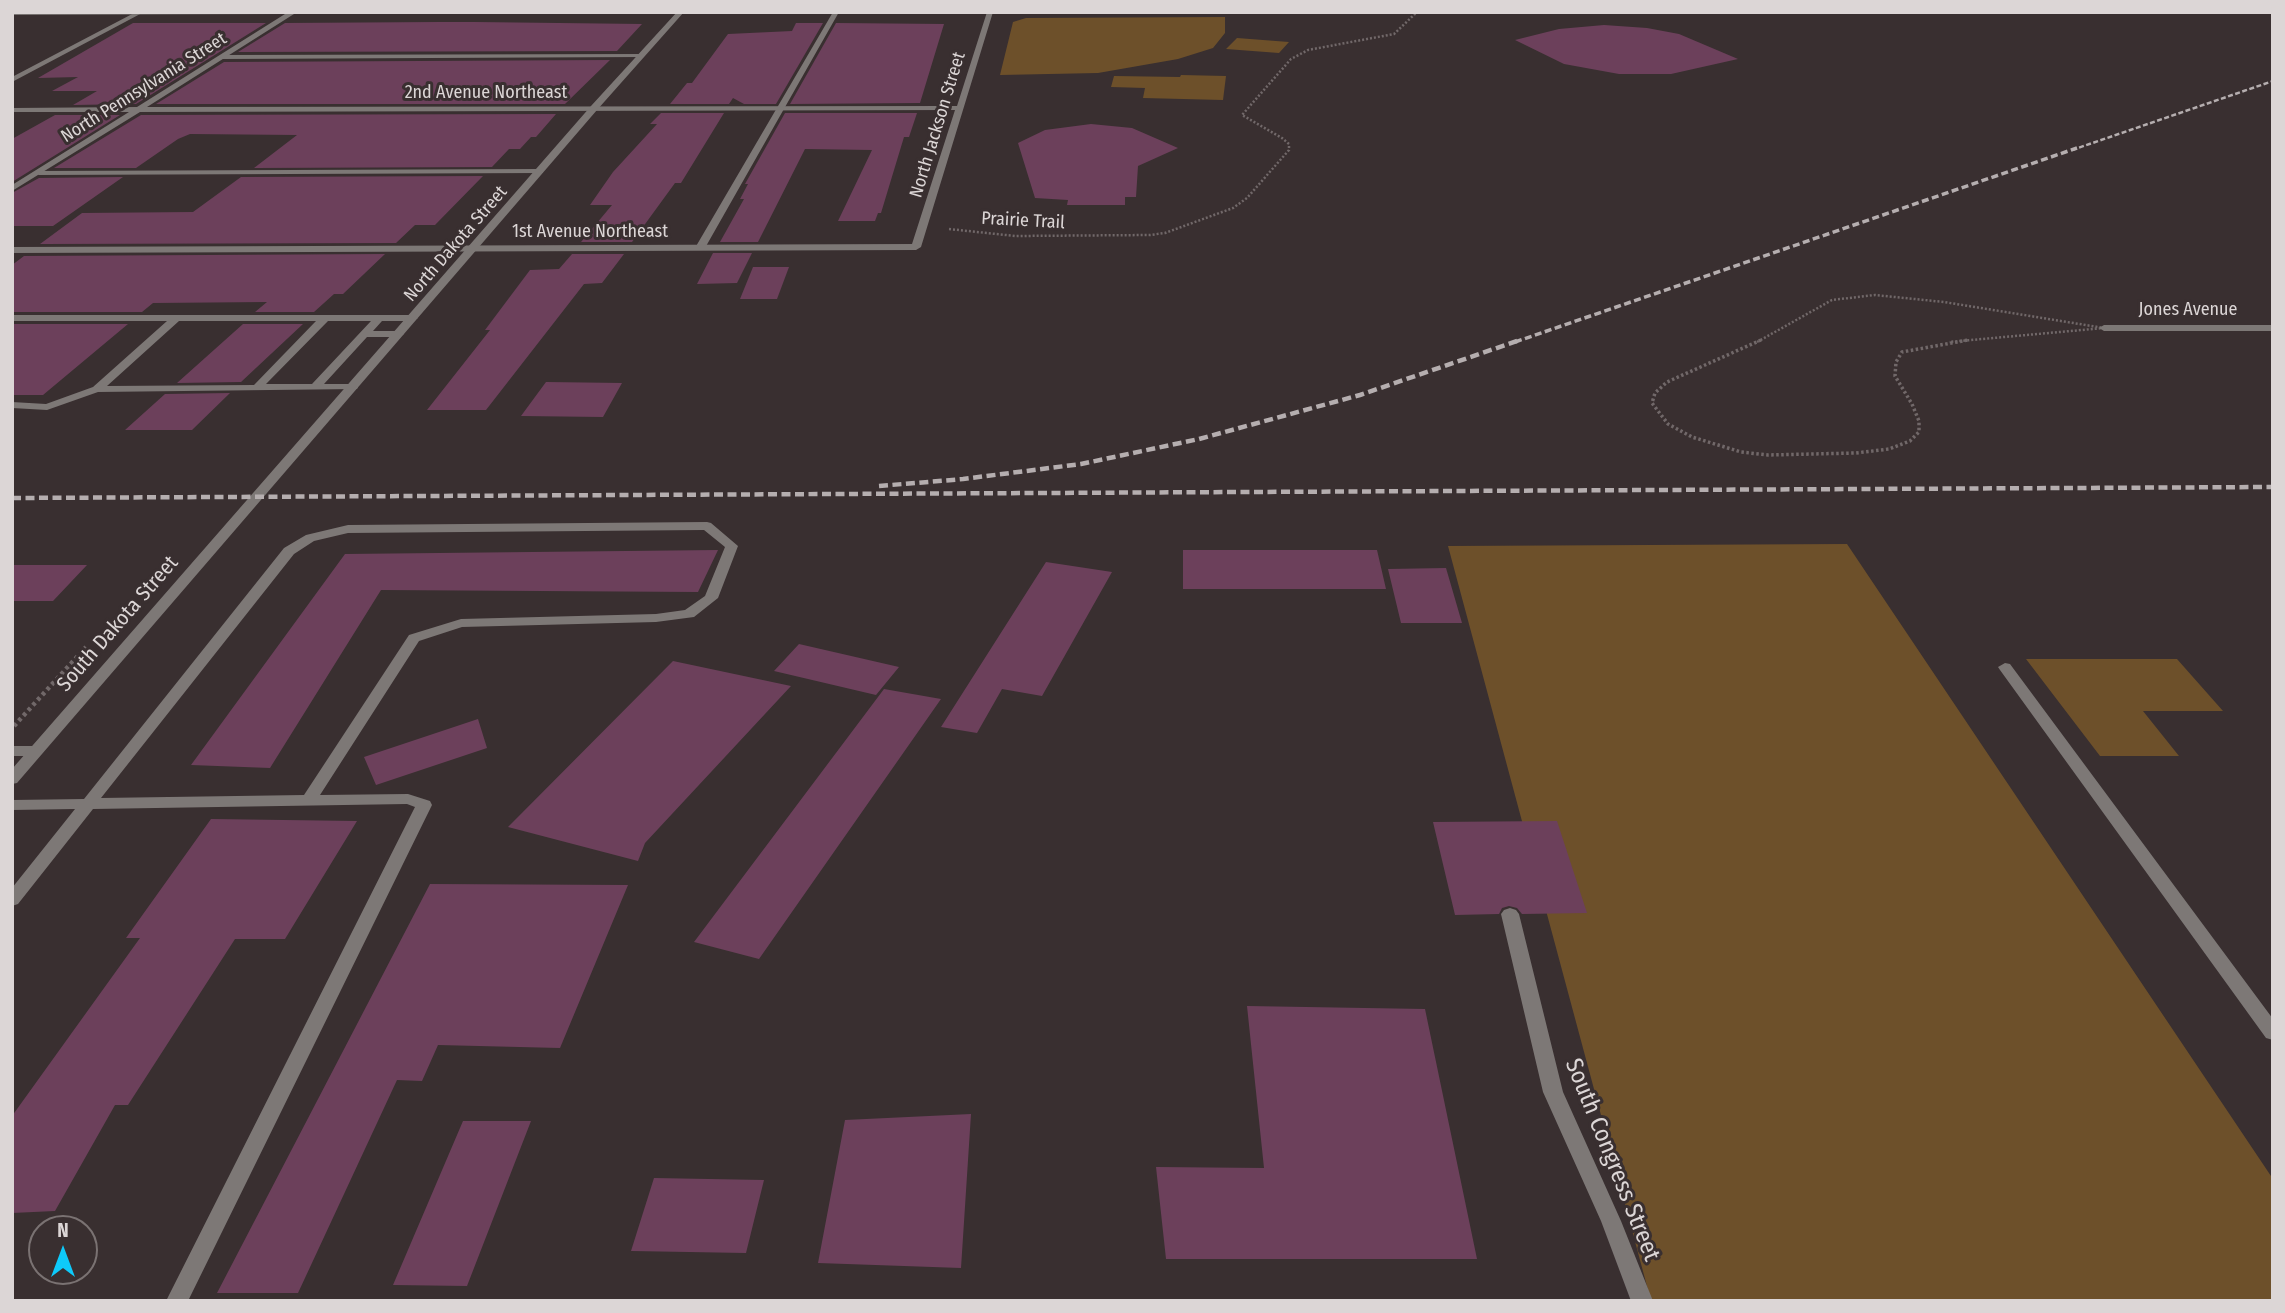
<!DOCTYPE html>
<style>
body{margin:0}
#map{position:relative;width:2285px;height:1313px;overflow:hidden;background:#392f30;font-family:"Fira Sans Condensed",sans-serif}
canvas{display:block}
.frame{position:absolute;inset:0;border:14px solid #dcd6d6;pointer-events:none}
.north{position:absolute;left:28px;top:1215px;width:70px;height:70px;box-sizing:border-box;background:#392f30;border:2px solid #7a7272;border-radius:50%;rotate:0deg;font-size:19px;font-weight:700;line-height:28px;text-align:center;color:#dcd6d6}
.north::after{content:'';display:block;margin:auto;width:24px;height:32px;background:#0ecafa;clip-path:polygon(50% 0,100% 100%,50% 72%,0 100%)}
</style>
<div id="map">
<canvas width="2285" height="1313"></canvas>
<div class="frame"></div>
<div class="north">N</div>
</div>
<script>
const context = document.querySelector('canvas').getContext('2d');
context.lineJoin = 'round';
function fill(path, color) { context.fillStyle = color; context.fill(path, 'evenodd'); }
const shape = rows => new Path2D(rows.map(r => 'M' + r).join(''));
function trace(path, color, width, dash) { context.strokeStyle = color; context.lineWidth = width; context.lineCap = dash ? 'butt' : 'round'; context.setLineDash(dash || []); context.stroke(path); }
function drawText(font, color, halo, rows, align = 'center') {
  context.font = font + ' "Fira Sans Condensed",sans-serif'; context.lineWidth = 6; context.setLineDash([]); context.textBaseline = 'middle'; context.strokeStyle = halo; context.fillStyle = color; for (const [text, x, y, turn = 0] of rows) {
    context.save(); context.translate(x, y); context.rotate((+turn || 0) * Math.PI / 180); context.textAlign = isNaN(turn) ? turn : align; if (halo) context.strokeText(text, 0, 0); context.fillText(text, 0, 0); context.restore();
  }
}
const green = shape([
 [1225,17,1225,33,1213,48,1178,59,1098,73,1000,75,1013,22,1026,18],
 [1237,38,1289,42,1279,53,1226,49],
 [1181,75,1226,76,1223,100,1143,98,1145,88,1111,87,1114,76,1180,77],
 [1847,544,2273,1179,2273,1301,1651,1301,1448,546],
 [2026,659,2177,659,2223,711,2143,711,2179,756,2100,756]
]);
const building = shape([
 [438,22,475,22,642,24,617,51,238,52,285,23],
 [133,23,266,23,136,104,73,105,97,91,52,91,78,77,38,78],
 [796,23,823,23,776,104,744,104,733,98,729,104,670,104,687,83,692,83,728,34,792,31],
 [836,23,944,24,920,103,790,104],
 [1604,25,1647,28,1679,34,1738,59,1671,74,1619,74,1564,64,1515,40,1559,29],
 [610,60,565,104,156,104,224,62],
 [661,113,724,113,681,183,675,183,632,242,581,242,612,205,590,205,613,172,657,124,650,124],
 [785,113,917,113,909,137,904,137,881,213,878,213,875,221,838,221,872,150,805,149,758,242,720,242,744,199,740,199,748,184,745,184],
 [556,114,536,137,531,137,520,149,509,149,492,167,254,168,297,135,190,134,178,139,136,168,54,168,141,115],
 [55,115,120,115,12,182,12,139],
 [1091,124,1132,128,1178,148,1138,166,1136,197,1125,197,1125,205,1067,205,1068,200,1035,198,1018,143,1045,130],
 [483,176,435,225,415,225,396,243,40,244,82,213,193,212,241,177],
 [123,177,53,226,12,226,12,193,39,178],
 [713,253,752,253,737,283,697,284],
 [385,254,343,294,334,294,314,312,255,312,267,302,153,303,142,312,12,312,12,265,24,256],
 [572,254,624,254,602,283,584,284,486,410,427,410,490,330,485,330,530,270,559,269],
 [753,267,789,267,777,299,740,299],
 [12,324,128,324,43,395,12,395],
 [243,324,303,324,241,382,177,383],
 [546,382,622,383,603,417,521,416],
 [230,393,192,430,125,430,165,394],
 [718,550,698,592,381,590,270,768,191,765,345,554],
 [1183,550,1377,550,1386,589,1183,589],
 [1046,562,1112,572,1042,696,1002,689,977,733,941,727],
 [12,565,87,565,53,601,12,601],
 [1446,568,1462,623,1401,623,1388,569],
 [799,644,899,667,876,695,774,671],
 [673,661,791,686,645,843,638,861,508,827],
 [884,689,941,699,759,959,694,942],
 [478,719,487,748,376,785,364,757],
 [211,819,357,821,285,939,235,939,128,1105,115,1105,55,1211,12,1213,12,1116,140,938,126,938],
 [1557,821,1587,913,1522,914,1517,908,1509,906,1502,908,1499,914,1455,915,1433,822],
 [430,884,628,885,560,1048,438,1045,422,1081,397,1080,298,1293,217,1293],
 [1247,1006,1425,1009,1477,1259,1166,1259,1156,1167,1264,1168],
 [971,1114,961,1268,818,1263,845,1120],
 [463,1121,531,1121,467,1286,393,1285],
 [654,1178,764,1180,746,1253,631,1251]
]);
const pathFar2 = shape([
 [949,229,1015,236,1150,235,1165,233,1233,208,1247,198,1289,150,1289,144,1282,138,1242,115,1291,59,1308,50,1394,34,1417,12],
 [1757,342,1832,300,1875,295,1944,302,2104,328,1949,342]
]);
const pathFar1 = shape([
 [1761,340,1667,382,1655,393,1652,403,1668,424,1692,437,1741,452,1768,455,1856,453,1889,449,1910,441,1919,432,1919,421,1912,404,1895,376,1896,362,1902,352,1968,340]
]);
const path = shape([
 [14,726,86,647]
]);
const service = shape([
 [136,12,142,13,12,82,12,77,136,12],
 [833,12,839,12,705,248,697,250,695,248,833,12],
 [641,54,643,57,222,59,219,57,222,55,641,54],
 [540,169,543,169,543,173,39,175,35,173,39,171,540,169],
 [12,315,413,315,418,318,413,321,382,321,373,331,399,331,404,334,399,337,367,337,324,384,353,384,358,387,357,389,98,392,47,410,12,408,12,402,46,404,93,387,167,321,12,321,12,315],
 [179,321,316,321,254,385,107,386,179,321],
 [328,321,371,321,312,384,266,384,328,321],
 [707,522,711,523,738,546,718,598,694,617,656,622,462,627,419,641,320,795,408,794,430,801,432,805,188,1301,166,1301,415,807,407,804,93,809,18,904,12,906,12,888,75,809,12,810,12,800,84,799,284,548,306,535,348,525,707,522],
 [704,530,725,547,705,596,685,610,656,614,461,619,409,635,304,795,101,798,294,554,314,541,348,533,704,530],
 [2005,663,2010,664,2273,1019,2273,1040,2266,1038,2000,670,1998,667,2005,663]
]);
const minor = shape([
 [12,12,636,12,294,14,147,107,957,106,987,12,993,12,921,247,916,250,12,253,12,247,912,244,955,110,140,112,12,191,12,185,129,112,12,112,12,108,137,107,285,14,12,15,12,12],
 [2273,325,2273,331,2104,331,2099,328,2104,325,2273,325],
 [12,746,36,746,44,751,36,756,12,756,12,746],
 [1510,908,1516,910,1519,914,1563,1092,1621,1221,1653,1301,1631,1301,1601,1221,1543,1092,1501,914,1504,910,1510,908]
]);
const tertiary = shape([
 [677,12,684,12,597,110,17,783,12,784,12,769,591,106,677,12]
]);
const railFar2 = shape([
 [2072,150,2273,81]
]);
const railFar1 = shape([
 [1515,342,2077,148]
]);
const rail = shape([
 [879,486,963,479,1081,464,1199,439,1360,395,1520,340],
 [12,498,2273,487]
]);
const farStreetnames = [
 ["North Pennsylvania Street",144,88,-32],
 ["2nd Avenue Northeast",486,93],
 ["North Jackson Street",938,125,-73],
 ["Prairie Trail",1023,221,3],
 ["1st Avenue Northeast",590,232],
 ["North Dakota Street",456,244,-49],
 ["Jones Avenue",2188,310]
];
const streetNames = [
 ["South Dakota Street",118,624,-49]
];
const nearStreetnames = [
 ["South Congress Street",1612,1160,68]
];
fill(green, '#6d502a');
fill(building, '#6c405b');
trace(pathFar2, '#716869', 2.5, [2, 2]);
trace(pathFar1, '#716869', 3.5, [2.5, 2.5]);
trace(path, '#716869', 4.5, [3.5, 3.5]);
fill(service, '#7d7876');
fill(minor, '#7d7876');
fill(tertiary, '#7d7876');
trace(railFar2, '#b5aeaf', 2.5, [5, 2.5]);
trace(railFar1, '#b5aeaf', 3.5, [7, 3.5]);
trace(rail, '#b5aeaf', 4.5, [9, 4.5]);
drawText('18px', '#dcd6d6', '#392f30', farStreetnames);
drawText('21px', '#dcd6d6', '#392f30', streetNames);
drawText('24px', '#dcd6d6', '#392f30', nearStreetnames);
</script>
